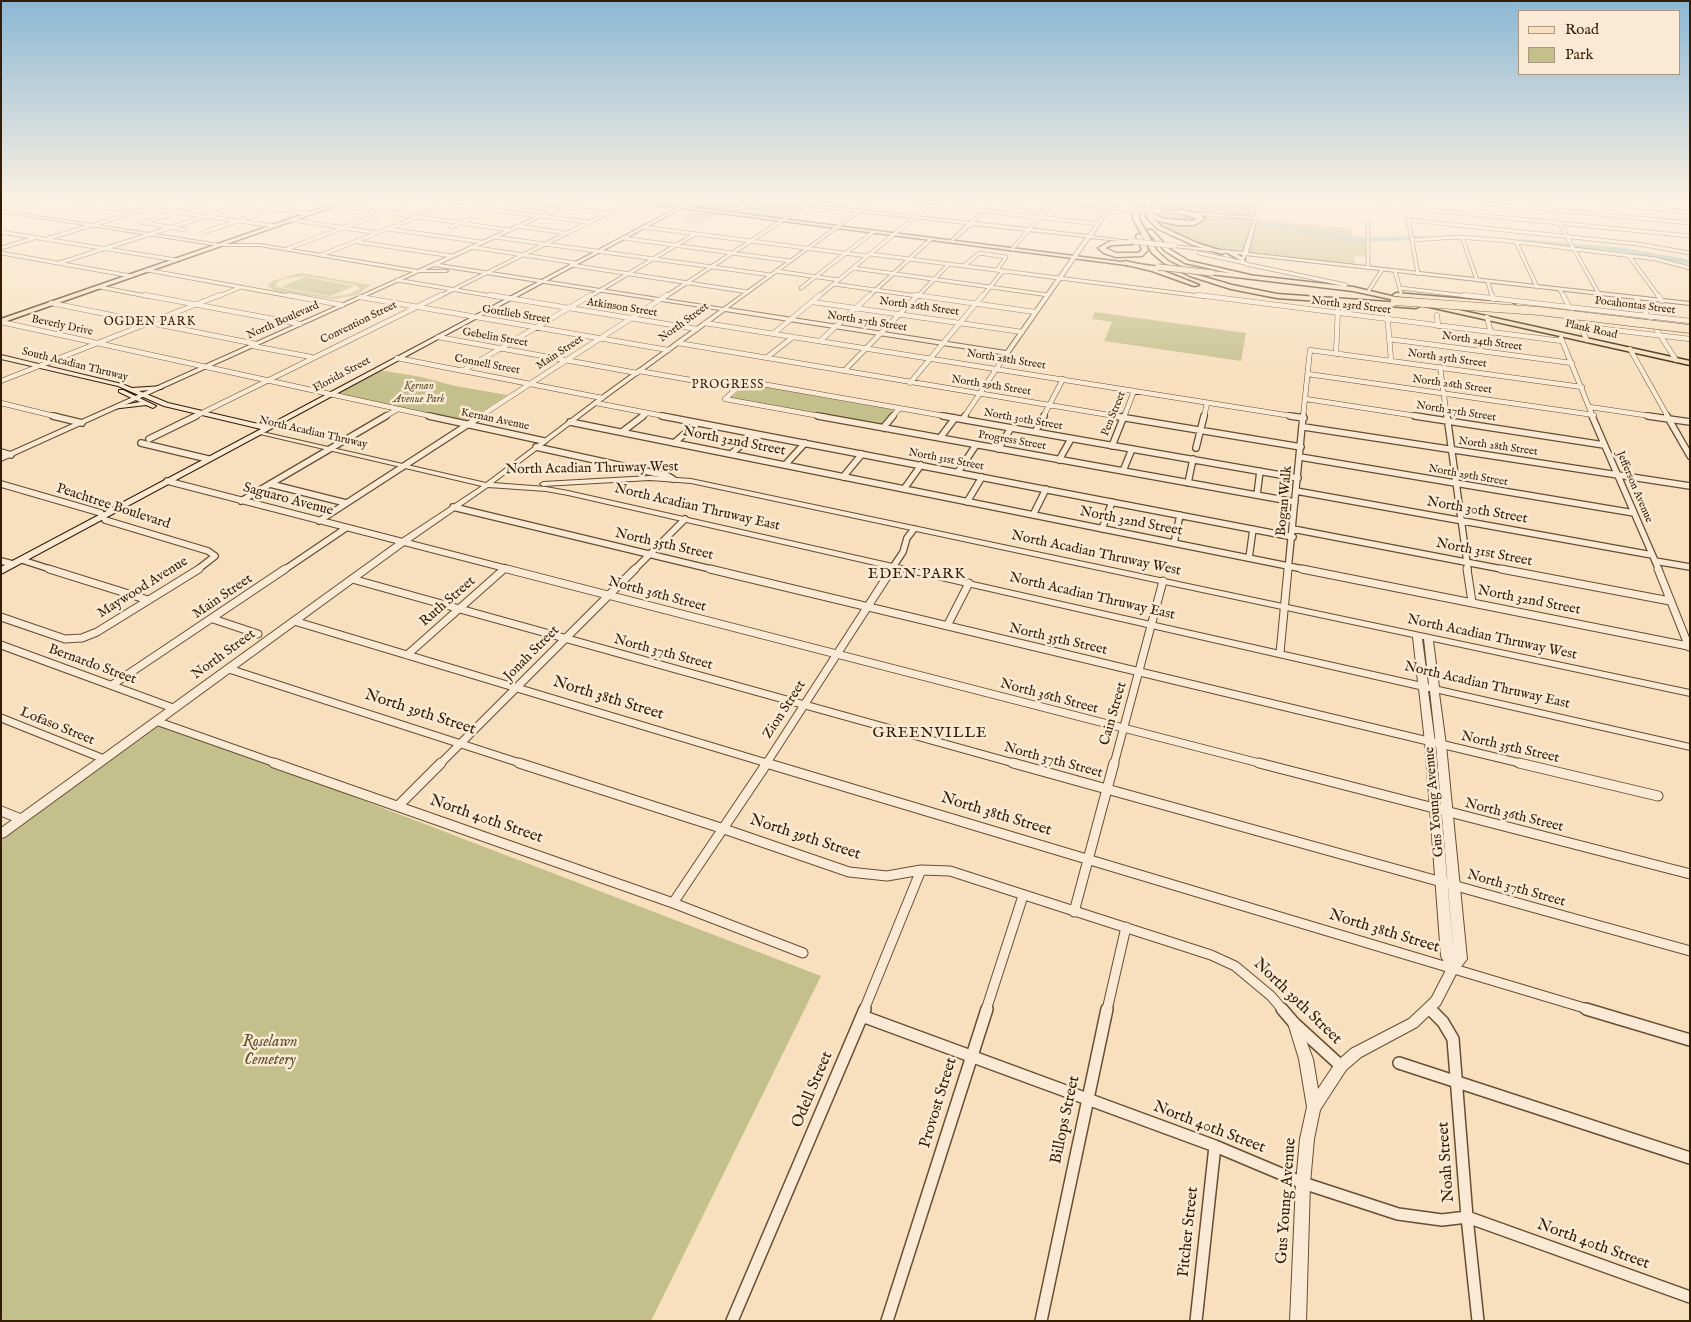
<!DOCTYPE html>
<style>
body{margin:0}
#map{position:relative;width:1691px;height:1322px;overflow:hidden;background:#f8dfbe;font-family:"IM FELL English",serif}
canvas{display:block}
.frame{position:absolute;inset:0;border:2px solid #351d03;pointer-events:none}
.legend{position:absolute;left:1518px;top:10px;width:162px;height:65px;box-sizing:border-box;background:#faead5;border:1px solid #ab9881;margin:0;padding:6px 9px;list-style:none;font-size:15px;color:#351d03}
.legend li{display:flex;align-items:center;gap:10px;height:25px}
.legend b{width:25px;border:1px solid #ab9881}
</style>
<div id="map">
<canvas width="1691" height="1322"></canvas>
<div class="frame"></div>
<ul class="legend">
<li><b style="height:6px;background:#f8dfbe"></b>Road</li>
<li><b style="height:14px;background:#c4c08c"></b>Park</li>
</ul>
</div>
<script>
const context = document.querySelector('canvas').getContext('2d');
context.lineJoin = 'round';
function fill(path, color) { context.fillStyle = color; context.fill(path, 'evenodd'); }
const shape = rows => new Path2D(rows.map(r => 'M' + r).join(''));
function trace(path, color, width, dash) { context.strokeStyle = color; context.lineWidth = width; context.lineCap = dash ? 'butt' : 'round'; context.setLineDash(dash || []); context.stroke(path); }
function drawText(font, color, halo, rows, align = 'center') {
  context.font = font + ' "IM FELL English",serif'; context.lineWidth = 5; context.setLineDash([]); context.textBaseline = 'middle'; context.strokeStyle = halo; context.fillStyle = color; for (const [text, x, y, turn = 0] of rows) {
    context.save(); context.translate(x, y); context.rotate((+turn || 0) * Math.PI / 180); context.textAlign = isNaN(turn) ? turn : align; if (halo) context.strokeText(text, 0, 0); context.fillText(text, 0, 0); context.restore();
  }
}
const green = shape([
 [517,201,569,201,552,209,511,204],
 [698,201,808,201,781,218,687,207],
 [1158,201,1259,201,1254,219,1350,228,1353,236,1365,238,1366,257,1355,256,1355,265,1214,249,1177,236,1157,224,1153,212,1160,212],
 [691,212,719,214,720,216,701,224,684,220,683,217],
 [300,273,371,285,356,295,334,299,275,291,267,286,272,281],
 [303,276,352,284,358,286,359,289,350,294,332,297,275,287,277,282,283,279],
 [305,277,354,286,331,296,281,287],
 [1095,312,1246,333,1241,361,1104,341,1112,322,1092,319],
 [380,370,421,377,455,386,507,395,467,421,337,394],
 [747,384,894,410,881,425,731,398],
 [156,721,821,976,651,1321,1,1321,1,836]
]);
const canal = shape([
 [1261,223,1358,240,1420,238],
 [1521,241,1624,250,1690,262]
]);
const minorFar5 = shape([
 [73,201,74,203,114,209,155,204],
 [216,201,309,214],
 [425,201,539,216],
 [486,201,554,210],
 [894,201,1099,224],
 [1358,201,1407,208,1690,236],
 [1405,201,1418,274],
 [1459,201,1690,223],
 [1547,201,1599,294],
 [1574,201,1690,212],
 [992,203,1047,209],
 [656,204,662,201],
 [335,205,509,230],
 [98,206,114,201],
 [561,207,607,213],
 [153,209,274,226],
 [738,209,753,201],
 [1,213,46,201],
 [541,216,588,222],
 [1256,218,1260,201],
 [293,220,378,233],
 [1408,220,1638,244,1690,253],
 [142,223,214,201],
 [146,223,185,230],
 [1368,223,1368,268],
 [517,226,566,233],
 [451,227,490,211],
 [643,227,867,256],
 [388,229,481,242],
 [1,232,176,260],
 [205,232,297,201],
 [494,237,771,275],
 [1462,237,1477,280],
 [49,238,173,201],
 [623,238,790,261],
 [1412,240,1458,237,1509,241,1656,259,1690,268],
 [358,242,452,256],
 [1516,242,1537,287],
 [471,247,576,263],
 [1,248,34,238],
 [287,249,414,201],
 [1012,249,1054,201],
 [1,253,131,276],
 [1199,253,1245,263],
 [870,254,1208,297],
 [1245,254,1242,261,1246,264,1346,285],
 [321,255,459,201],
 [1629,256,1659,297],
 [59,263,242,205],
 [571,265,748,292],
 [964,266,979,253,1006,257,997,270],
 [853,268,1048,295],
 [147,270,295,297],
 [776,271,839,280],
 [1395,271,1401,293],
 [397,280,498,297],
 [1488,282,1492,297],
 [834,284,924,297],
 [100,287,151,297],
 [801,288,873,232],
 [1400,288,1475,297],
 [1369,290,1382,270],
 [1560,290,1564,297],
 [217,297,241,287],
 [438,297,632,201],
 [589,297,695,234],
 [665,297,783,220],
 [818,297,934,201],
 [868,297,931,239],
 [917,297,949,264],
 [982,297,1003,271]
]);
const minorFar4 = shape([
 [145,295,300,324],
 [288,295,342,305],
 [490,295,697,329],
 [915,295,1035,312],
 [1198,295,1562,341],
 [1464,295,1690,321],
 [1492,295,1493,299],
 [1563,295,1587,340],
 [1658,295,1662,301],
 [360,297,668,350],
 [1636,298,1676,360],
 [813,302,1022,332],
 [51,303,256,344],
 [1387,312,1391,360],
 [1437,315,1438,326],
 [1487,317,1491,333],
 [1,322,435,417],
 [705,323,1298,417],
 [1579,326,1690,339],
 [773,334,820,295],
 [438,337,637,373],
 [1561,338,1593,417],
 [1389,339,1572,363],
 [820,341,870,295],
 [678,343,1121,417],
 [253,346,311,357],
 [1630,349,1668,417],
 [1336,354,1338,309],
 [397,358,602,398],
 [766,358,793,337],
 [1440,367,1447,417],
 [462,371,591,295],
 [639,371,737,388],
 [844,371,918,295],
 [1308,374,1594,415],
 [1,381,220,295],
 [910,383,983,295],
 [725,399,745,381,950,417],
 [725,399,825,417],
 [1306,399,1423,417],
 [1,403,58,417],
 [596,403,669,417],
 [1590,407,1657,417],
 [194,417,441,295],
 [384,417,398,409],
 [479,417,667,295],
 [642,417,647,413],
 [892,417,899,409],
 [964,417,1007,353],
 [1043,417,1063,379],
 [1124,417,1134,391],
 [1204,417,1207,403],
 [1303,417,1310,350,1582,387]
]);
const minorFar3 = shape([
 [53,416,82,423],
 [429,416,544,441],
 [662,416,1293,537],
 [818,416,1295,502],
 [943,416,1298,478],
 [1114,416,1301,447],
 [1290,416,1304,418],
 [1415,416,1604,445],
 [1447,416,1468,570],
 [1592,416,1659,570],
 [1648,416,1690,422],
 [1667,416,1690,456],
 [963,419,965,416],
 [570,422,1308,570],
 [1304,427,1690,486],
 [883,428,893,416],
 [622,432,643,416],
 [1035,432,1044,416],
 [940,438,955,418],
 [149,439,196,416],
 [141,443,208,459],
 [674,443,697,423],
 [1112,446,1124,416],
 [536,447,668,476,673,479],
 [1196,448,1204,416],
 [998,449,1011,428],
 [1,452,11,455],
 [731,454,754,434],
 [1300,457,1634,513],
 [1059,460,1071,439],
 [785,465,805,443],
 [1123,471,1132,449],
 [958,472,976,445],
 [843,477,862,454],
 [167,481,512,570],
 [1188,483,1193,459],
 [1,484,101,513,105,520,208,551,215,556,197,570],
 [270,484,346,503],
 [904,489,921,465],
 [1296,491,1652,555],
 [1257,495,1260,471],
 [241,501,386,416],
 [967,502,982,477],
 [453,507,715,570],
 [1033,515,1046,489],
 [319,521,481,416],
 [1102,529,1112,502],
 [1293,529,1507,570],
 [1174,543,1180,515],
 [1249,558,1253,529],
 [22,560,53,570],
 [1,561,13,564],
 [1655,561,1690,567],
 [284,570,346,528],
 [503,570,505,568],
 [634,570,685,519],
 [891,570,903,552,907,538,914,529],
 [1288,570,1303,416]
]);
const minorFar2 = shape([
 [49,569,148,600],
 [507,569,1263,764],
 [710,569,1524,764],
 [1302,569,1688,646],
 [1467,569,1472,602],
 [1501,569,1670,601],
 [1658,569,1689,647],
 [352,579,1017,764],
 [1,617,65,639,82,638,97,632,199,569],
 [213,619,258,634],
 [294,621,770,764],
 [947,626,969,583],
 [1,645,173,708],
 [1280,653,1288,569],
 [407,655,504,569],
 [229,669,523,764],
 [112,685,285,569],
 [1,718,104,759],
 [156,721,278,764],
 [440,764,635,569],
 [766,764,892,569],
 [1114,764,1163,581]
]);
const minorFar1 = shape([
 [274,763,673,903,803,953],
 [519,763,724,829,849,872,887,876,921,870,950,871,1211,955,1235,966,1271,996,1283,1010],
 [766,763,1591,1010],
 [1013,763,1690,951],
 [1259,763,1690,874],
 [1519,763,1658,796],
 [398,806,441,763],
 [1,811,21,819],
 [673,903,767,763],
 [1074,912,1114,763],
 [1429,1008,1431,1010],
 [864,1010,921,870],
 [986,1010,1023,896],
 [1107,1010,1126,927]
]);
const minor = shape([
 [1282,1009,1294,1023,1341,1066],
 [1430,1009,1443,1022,1453,1039,1467,1217,1478,1321],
 [1586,1009,1690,1040],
 [862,1016,1215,1146,1303,1183,1398,1214,1442,1220,1467,1217,1690,1297],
 [1399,1063,1690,1158],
 [732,1321,865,1009],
 [887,1321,987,1009],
 [1041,1321,1107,1009],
 [1196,1321,1215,1146]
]);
const tertiary = shape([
 [571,201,576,201,439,264,723,308,856,212,806,206,784,221,781,220,810,201,812,202,809,204,859,210,871,201,875,201,863,210,970,222,992,201,996,201,974,222,1088,235,1107,209,1042,201,1108,207,1112,201,1116,201,1112,207,1122,208,1122,210,1110,209,1092,236,1132,241,1130,242,1090,238,1009,354,1007,355,725,311,604,399,493,483,546,487,568,491,1418,682,1413,637,691,483,650,480,543,486,540,484,543,482,650,476,691,479,1690,690,1690,696,1433,641,1439,687,1690,744,1690,750,1439,693,1446,745,1467,959,1457,972,1440,1005,1417,1027,1361,1057,1346,1070,1320,1110,1314,1139,1310,1183,1306,1321,1290,1321,1296,1183,1300,1139,1307,1107,1299,1059,1288,1023,1290,1019,1294,1017,1298,1019,1313,1059,1318,1089,1336,1062,1351,1049,1409,1019,1425,1004,1432,997,1447,968,1441,956,1425,742,1419,689,568,495,546,491,488,487,406,544,5,837,1,838,1,828,400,540,482,486,260,434,257,432,258,431,486,483,600,397,720,310,434,266,425,270,446,270,448,271,446,272,419,272,1,461,1,456,413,272,260,246,219,246,1,212,1,210,219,244,260,244,418,270,571,201],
 [860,212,967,224,951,240,952,242,972,225,1086,237,1006,351,728,308,860,212],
 [1422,639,1424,639,1429,685,1428,684,1422,639],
 [1428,691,1430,691,1436,745,1454,958,1435,742,1428,691],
 [1160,210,1257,217,1248,253,1690,302,1690,305,1174,247,1172,245,1243,252,1254,219,1159,212,1160,210]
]);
const secondary = shape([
 [690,201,695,201,1,574,1,567,261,429,164,406,118,386,1,359,1,355,122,384,132,388,163,386,163,388,161,389,139,391,168,403,267,426,690,201],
 [119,390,123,390,156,406,153,408,146,405,112,409,112,407,140,402,119,392,119,390]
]);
const primary = shape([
 [342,201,349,201,1,323,1,319,342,201],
 [626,201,639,201,1161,267,1158,269,626,201],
 [1229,252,1233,252,1245,259,1240,260,1229,254,1229,252],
 [1212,271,1353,287,1412,301,1409,303,1353,291,1210,274,1209,273,1212,271],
 [1427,303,1690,361,1690,365,1425,306,1425,304,1427,303]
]);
const motorway = shape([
 [1132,201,1138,201,1139,219,1157,251,1168,261,1194,274,1232,285,1277,294,1416,304,1420,306,1416,308,1277,298,1231,289,1190,276,1164,263,1152,253,1133,219,1132,201],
 [1145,201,1151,201,1152,213,1163,219,1193,221,1198,219,1177,212,1180,210,1200,214,1205,219,1194,225,1177,225,1159,221,1153,218,1162,227,1197,243,1225,252,1222,254,1193,245,1158,229,1147,218,1145,201],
 [1148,230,1152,230,1169,249,1189,261,1250,275,1247,277,1185,263,1165,251,1148,232,1148,230],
 [1139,234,1142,236,1148,250,1142,256,1116,257,1104,253,1098,248,1111,241,1131,241,1133,244,1112,245,1105,248,1116,253,1138,253,1142,250,1136,236,1139,234],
 [1125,261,1156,268,1199,285,1194,286,1152,271,1123,264,1122,263,1125,261],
 [1396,293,1511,303,1515,305,1511,307,1394,296,1393,295,1396,293]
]);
const rail = shape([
 [1671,201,1690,203]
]);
const tertiaryBridge = shape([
 [1121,209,1160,211],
 [1130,241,1174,246]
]);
const primaryBridge = shape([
 [1158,267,1212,273]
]);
const motorwayBridge = shape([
 [1395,301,1539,311,1690,329]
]);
const farStreetnames = [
 ["North 23rd Street",1351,306,7],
 ["Pocahontas Street",1635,306,7],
 ["North 26th Street",919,307,8],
 ["Atkinson Street",622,308,9],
 ["Gottlieb Street",516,315,9],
 ["North Boulevard",283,321,-24],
 ["North 27th Street",867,322,9],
 ["Convention Street",359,323,-26],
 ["North Street",684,323,-36],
 ["Beverly Drive",62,326,12],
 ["Plank Road",1591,330,13],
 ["Gebelin Street",495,338,10],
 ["North 24th Street",1482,342,8],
 ["Main Street",560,353,-33],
 ["North 25th Street",1447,359,8],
 ["North 28th Street",1006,360,9],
 ["South Acadian Thruway",75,365,14],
 ["Connell Street",487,365,11],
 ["Florida Street",342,375,-28],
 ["North 26th Street",1452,385,8],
 ["North 29th Street",991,386,9],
 ["North 27th Street",1456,412,9],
 ["Pen Street",1114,414,-68],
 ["Kernan Avenue",495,420,12],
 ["North 30th Street",1023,420,10],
 ["North Acadian Thruway",313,433,13],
 ["Progress Street",1012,441,10],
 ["North 28th Street",1498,447,8],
 ["North 31st Street",946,460,11],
 ["North 29th Street",1468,476,10],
 ["Jefferson Avenue",1634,487,67]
];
const farParknames = [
 ["Kernan",419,387],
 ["Avenue Park",419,400]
];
const farNeighbourhoodnames = [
 ["OGDEN PARK",150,323],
 ["PROGRESS",728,386]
];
const streetNames = [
 ["North 32nd Street",734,442,11],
 ["North Acadian Thruway West",592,469,-1],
 ["Saguaro Avenue",288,500,15],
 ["Bogan Walk",1285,501,-85],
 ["Peachtree Boulevard",113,507,18],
 ["North Acadian Thruway East",697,508,13],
 ["North 30th Street",1477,511,10],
 ["North 32nd Street",1131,522,11],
 ["North 35th Street",664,545,13],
 ["North 31st Street",1484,553,11],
 ["North Acadian Thruway West",1096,554,12],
 ["Maywood Avenue",143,588,-32],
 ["North 36th Street",657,595,15],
 ["Main Street",223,597,-34],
 ["North Acadian Thruway East",1092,597,13],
 ["North 32nd Street",1529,601,11],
 ["Ruth Street",448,602,-41],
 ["North Acadian Thruway West",1492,638,12],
 ["North 35th Street",1058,640,13],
 ["North 37th Street",663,653,15],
 ["Jonah Street",532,654,-45],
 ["North Street",224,655,-36],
 ["Bernardo Street",92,665,20],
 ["North Acadian Thruway East",1487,686,13],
 ["North 36th Street",1049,697,15],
 ["Zion Street",785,710,-57],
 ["Cain Street",1114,714,-74],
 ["Lofaso Street",57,727,22],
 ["North 35th Street",1510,748,13],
 ["North 37th Street",1053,761,15],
 ["Gus Young Avenue",1435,802,-95],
 ["North 36th Street",1514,816,14],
 ["North 37th Street",1516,889,16]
];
const neighbourhoodNames = [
 ["EDEN PARK",917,575],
 ["GREENVILLE",930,734]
];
const nearStreetnames = [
 ["North 38th Street",608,699,17],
 ["North 39th Street",420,713,18],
 ["North 38th Street",996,815,17],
 ["North 40th Street",486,820,19],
 ["North 39th Street",805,838,18],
 ["North 38th Street",1384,932,17],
 ["North 39th Street",1297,1002,44],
 ["Odell Street",813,1090,-67],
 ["Provost Street",939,1103,-73],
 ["Billops Street",1066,1120,-78],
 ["North 40th Street",1209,1128,21],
 ["Noah Street",1447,1162,-94],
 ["Gus Young Avenue",1287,1201,-86],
 ["Pitcher Street",1189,1232,-84],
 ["North 40th Street",1593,1245,20]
];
const nearParknames = [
 ["Roselawn",270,1043],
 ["Cemetery",270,1061]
];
fill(green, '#c4c08c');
trace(canal, '#9fbcb7', 4);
trace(minorFar5, '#664e32', 4.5);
trace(minorFar4, '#664e32', 5.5);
trace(minorFar3, '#664e32', 8);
trace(minorFar2, '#664e32', 9);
trace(minorFar1, '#664e32', 11);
trace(minor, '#664e32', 14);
trace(tertiary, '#664e32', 2);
trace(secondary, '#351d03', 2);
trace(primary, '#351d03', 3);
trace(motorway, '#351d03', 3);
trace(minorFar5, '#faead5', 3);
trace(minorFar4, '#faead5', 4.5);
trace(minorFar3, '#faead5', 5.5);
trace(minorFar2, '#faead5', 7);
trace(minorFar1, '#faead5', 9);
trace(minor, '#faead5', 11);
fill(tertiary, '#faead5');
fill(secondary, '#faead5');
fill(primary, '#f8dfbe');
fill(motorway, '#f8dfbe');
trace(rail, '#351d03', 2);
trace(rail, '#faead5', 1, [2.5]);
trace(tertiaryBridge, '#664e32', 5.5, []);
trace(primaryBridge, '#351d03', 7, []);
trace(motorwayBridge, '#351d03', 9, []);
trace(tertiaryBridge, '#faead5', 4.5);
trace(primaryBridge, '#f8dfbe', 5.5);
trace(motorwayBridge, '#f8dfbe', 8);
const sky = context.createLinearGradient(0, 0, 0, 386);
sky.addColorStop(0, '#8bb7d4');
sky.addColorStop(0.52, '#fcf1e2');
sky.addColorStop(1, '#fcf1e200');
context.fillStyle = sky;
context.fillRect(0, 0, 1691, 386);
drawText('11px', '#351d03', '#faead5', farStreetnames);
drawText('italic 11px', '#604e2c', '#faead5', farParknames);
context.letterSpacing = '1px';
drawText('12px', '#351d03', '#faead5', farNeighbourhoodnames);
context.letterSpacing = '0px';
drawText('14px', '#351d03', '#faead5', streetNames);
context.letterSpacing = '1px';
drawText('15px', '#351d03', '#faead5', neighbourhoodNames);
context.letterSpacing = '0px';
drawText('16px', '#351d03', '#faead5', nearStreetnames);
drawText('italic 16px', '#604e2c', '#faead5', nearParknames);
</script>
